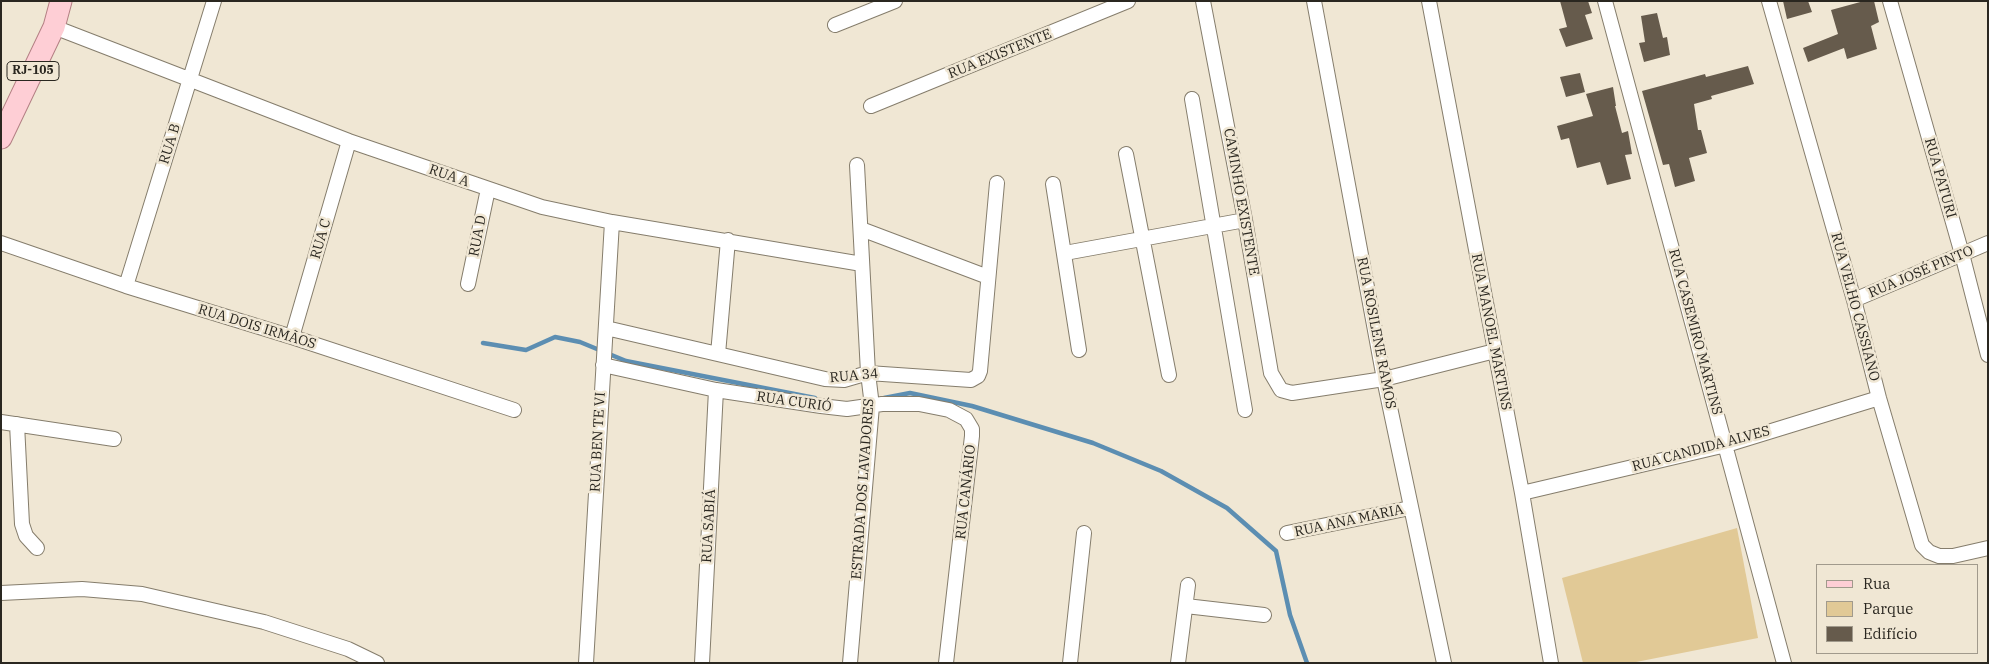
<!DOCTYPE html>
<meta charset="utf-8">
<style>
body{margin:0}
#map{position:relative;width:1989px;height:664px;overflow:hidden;background:#f0e7d4;font-family:"IBM Plex Serif",serif}
canvas{display:block}
.frame{position:absolute;inset:0;border:2px solid #2a2720;pointer-events:none}
.legend{position:absolute;left:1816px;top:564px;width:162px;height:90px;box-sizing:border-box;background:#f0e7d4;border:1px solid #a19a8c;margin:0;padding:6px 9px;list-style:none;font-size:15px;color:#2a2720}
.legend li{display:flex;align-items:center;gap:10px;height:25px}
.legend b{width:25px;border:1px solid #a19a8c}
</style>
<div id="map">
<canvas width="1989" height="664"></canvas>
<div class="frame"></div>
<ul class="legend">
<li><b style="height:6px;background:#feced5"></b>Rua</li>
<li><b style="height:14px;background:#e1c996"></b>Parque</li>
<li><b style="height:14px;background:#665b4c"></b>Edifício</li>
</ul>
</div>
<script>
const context = document.querySelector('canvas').getContext('2d');
context.lineJoin = 'round';
function fill(path, color) { context.fillStyle = color; context.fill(path, 'evenodd'); }
const shape = rows => new Path2D(rows.map(r => 'M' + r).join(''));
function trace(path, color, width, dash) { context.strokeStyle = color; context.lineWidth = width; context.lineCap = dash ? 'butt' : 'round'; context.setLineDash(dash || []); context.stroke(path); }
function drawText(font, color, halo, rows, align = 'center') {
  context.font = font + ' "IBM Plex Serif",serif'; context.lineWidth = 5; context.setLineDash([]); context.textBaseline = 'middle'; context.strokeStyle = halo; context.fillStyle = color; for (const [text, x, y, turn = 0] of rows) {
    context.save(); context.translate(x, y); context.rotate((+turn || 0) * Math.PI / 180); context.textAlign = isNaN(turn) ? turn : align; if (halo) context.strokeText(text, 0, 0); context.fillText(text, 0, 0); context.restore();
  }
}
const green = shape([
 [1737,528,1758,638,1631,663,1583,663,1562,578]
]);
const stream = shape([
 [483,343,526,350,555,337,580,342,626,361,815,398],
 [884,398,910,393,972,406,1093,443,1161,471,1227,508,1276,551,1290,615,1307,663]
]);
const building = shape([
 [1560,1,1588,1,1592,13,1585,15,1593,39,1566,47,1559,29,1567,27],
 [1783,1,1808,1,1812,12,1787,19],
 [1864,1,1874,1,1879,22,1871,26,1877,49,1847,59,1844,48,1808,62,1803,48,1838,34,1831,10],
 [1657,13,1663,38,1667,37,1670,55,1644,62,1639,43,1645,42,1641,16],
 [1748,66,1754,84,1711,96,1712,99,1694,104,1698,130,1701,130,1707,153,1689,158,1695,181,1675,187,1669,164,1663,165,1642,91,1705,74,1706,77],
 [1580,73,1585,92,1566,97,1560,77],
 [1613,87,1616,106,1615,106,1622,133,1628,131,1632,154,1625,155,1631,179,1607,185,1600,162,1577,168,1569,138,1561,140,1557,126,1593,116,1586,94]
]);
const minor = shape([
 [1203,1,1245,220,1271,373,1281,390,1292,393,1384,379,1495,351],
 [1314,1,1384,379,1444,663],
 [1429,1,1522,493,1551,663],
 [1605,1,1784,663],
 [1769,1,1854,300,1879,398,1922,545,1929,552,1939,556,1953,556,1988,548],
 [1890,1,1962,254,1988,355],
 [835,25,895,1],
 [54,27,349,141,542,207,612,222,862,264],
 [1192,99,1245,410],
 [871,106,1128,1],
 [1126,154,1169,375],
 [1053,184,1079,350],
 [861,229,988,277],
 [1,243,126,286,292,337,514,410],
 [1065,253,1245,220],
 [468,284,488,189],
 [126,286,214,1],
 [1854,300,1988,243],
 [606,328,825,379,844,380,868,373,971,380,978,376,980,371,997,183],
 [292,337,349,141],
 [718,354,728,240],
 [603,365,716,390,821,406,847,409,882,404,919,404,949,410,966,419,972,429,972,436,946,663],
 [1,422,114,439],
 [17,424,22,524,26,536,37,548],
 [1522,493,1726,445,1879,398],
 [1287,533,1410,508],
 [1,593,82,589,142,594,264,622,348,649,377,663],
 [1186,606,1264,615],
 [586,663,612,222],
 [702,663,716,390],
 [850,663,872,406,868,373,857,165],
 [1070,663,1084,533],
 [1178,663,1188,585]
]);
const primary = shape([
 [1,138,54,27,61,1]
]);
const shields = [
 [33,71,52]
];
const shieldNames = [
 ["RJ-105",33,71]
];
const streetNames = [
 ["RUA EXISTENTE",1000,54,-22],
 ["RUA B",170,144,-73],
 ["RUA A",449,176,19],
 ["RUA PATURI",1940,178,74],
 ["CAMINHO EXISTENTE",1241,202,80],
 ["RUA D",478,236,-79],
 ["RUA C",321,239,-74],
 ["RUA JOSÉ PINTO",1921,272,-23],
 ["RUA VELHO CASSIANO",1855,307,75],
 ["RUA DOIS IRMÃOS",257,327,17],
 ["RUA MANOEL MARTINS",1491,332,79],
 ["RUA CASEMIRO MARTINS",1695,332,75],
 ["RUA ROSILENE RAMOS",1376,333,79],
 ["RUA 34",854,376,-5],
 ["RUA CURIÓ",794,402,8],
 ["RUA BEN TE VI",598,442,-87],
 ["RUA CANDIDA ALVES",1701,449,-15],
 ["ESTRADA DOS LAVADORES",863,489,-86],
 ["RUA CANÁRIO",966,492,-84],
 ["RUA ANA MARIA",1349,521,-12],
 ["RUA SABIÁ",709,526,-87]
];
fill(green, '#e1c996');
trace(stream, '#5c8eb2', 4.5);
fill(building, '#665b4c');
trace(minor, '#857d6c', 16);
trace(primary, '#b37f83', 23);
trace(minor, '#fff', 14);
trace(primary, '#feced5', 21);
for (const [x, y, w] of shields) { const box = new Path2D(); box.roundRect(x - w / 2, y - 9.5, w, 19, 4); context.fillStyle = '#f0e7d4'; context.fill(box); trace(box, '#2a2720', 1); }
drawText('bold 12px', '#2a2720', null, shieldNames);
drawText('14px', '#2a2720', '#f0e7d4', streetNames);
</script>
